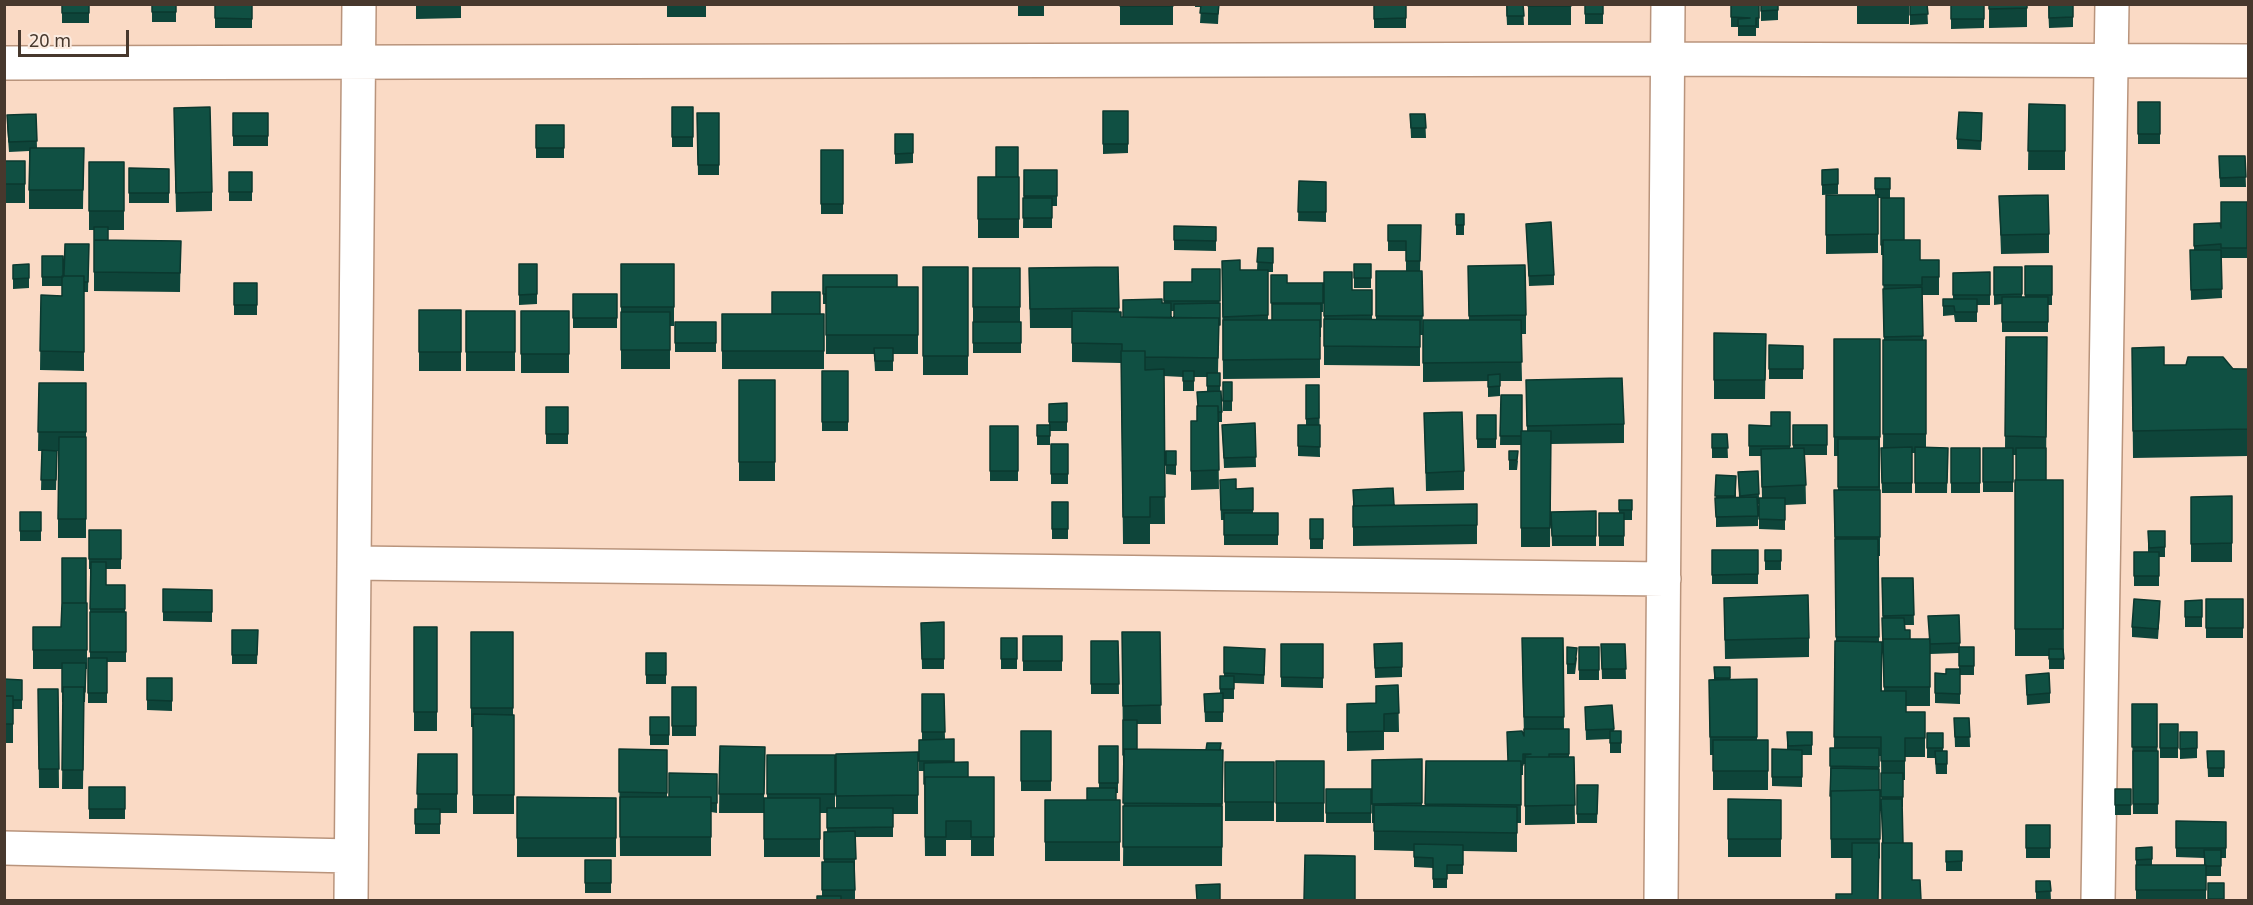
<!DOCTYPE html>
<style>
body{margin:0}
#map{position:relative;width:2253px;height:905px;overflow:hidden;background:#fadac5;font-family:"Noto Sans",sans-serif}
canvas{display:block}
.frame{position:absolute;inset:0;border:6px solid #47382d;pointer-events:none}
.scale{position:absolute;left:18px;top:30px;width:111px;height:27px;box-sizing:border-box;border:3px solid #47382d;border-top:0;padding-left:8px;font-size:18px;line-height:21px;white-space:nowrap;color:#47382d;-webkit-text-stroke:4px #fbebe0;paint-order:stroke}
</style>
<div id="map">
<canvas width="2253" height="905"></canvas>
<div class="frame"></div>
<div class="scale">20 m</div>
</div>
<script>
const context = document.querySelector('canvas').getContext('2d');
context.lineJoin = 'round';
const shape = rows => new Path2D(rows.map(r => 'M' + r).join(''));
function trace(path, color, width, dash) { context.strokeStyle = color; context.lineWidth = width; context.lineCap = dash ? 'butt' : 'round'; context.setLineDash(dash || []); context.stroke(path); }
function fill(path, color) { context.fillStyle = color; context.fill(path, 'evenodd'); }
const street = shape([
 [4,63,1666,59,2248,61],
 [354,563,1664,579],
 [4,848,351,856],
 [351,900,359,4],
 [1661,900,1668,4],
 [2098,900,2112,4]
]);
const wall = shape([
 [62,4,89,4,89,23,62,23],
 [152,4,176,4,176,22,152,22],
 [215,4,252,4,252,28,215,28],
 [416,4,461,4,461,18,416,19],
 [667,4,706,4,706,17,667,17],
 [1018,4,1044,4,1044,16,1018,16],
 [1120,4,1173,4,1173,25,1120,25],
 [1195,4,1219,4,1218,24,1200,23,1201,7,1195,7],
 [1374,4,1406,4,1406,28,1374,28],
 [1506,4,1523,4,1524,25,1507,25],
 [1528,4,1571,4,1571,25,1528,25],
 [1585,4,1603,4,1603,24,1585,24],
 [1731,4,1759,4,1759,28,1756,28,1756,36,1738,36,1738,27,1731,27],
 [1761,4,1778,4,1778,20,1761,21],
 [1857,4,1909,4,1909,24,1857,24],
 [1910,4,1927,4,1928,24,1910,25],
 [1951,4,1984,4,1984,28,1951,29],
 [1989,4,2027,4,2027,27,1989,28],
 [2048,4,2073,4,2073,27,2049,28],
 [2138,102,2160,102,2160,144,2138,144],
 [2029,104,2065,105,2065,170,2028,170],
 [672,107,693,107,693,147,672,147],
 [1103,111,1128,111,1128,153,1103,154],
 [233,113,268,113,268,146,233,146],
 [697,113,719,113,719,175,698,175],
 [36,114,37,148,84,148,83,209,29,209,29,151,9,152,7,125],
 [1425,114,1426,138,1411,138,1410,115],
 [1982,122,1981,150,1957,149,1957,139],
 [536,125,564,125,564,158,536,158],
 [174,127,212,192,212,211,176,212],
 [895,134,913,134,913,163,895,164],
 [821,150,843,150,843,214,821,214],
 [2219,156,2245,156,2246,187,2220,187],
 [4,161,25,161,25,203,4,203],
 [89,162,124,162,124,230,108,230,108,240,181,241,180,292,94,291,94,230,89,230],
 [129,168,169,169,169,203,129,203],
 [1838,169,1838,194,1822,195,1822,170],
 [1024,170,1057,170,1057,206,1052,206,1052,228,1023,228],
 [229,172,252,172,252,201,229,201],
 [978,177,1019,177,1019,238,978,238],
 [1875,178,1890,178,1890,198,1904,240,1920,260,1939,260,1939,295,1922,295,1923,340,1926,340,1926,447,1948,448,1947,493,1915,493,1915,453,1912,453,1912,493,1882,493,1881,448,1883,448,1884,340,1883,255,1881,255,1881,198,1878,198,1878,253,1826,254,1826,195,1875,195],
 [1299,181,1326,182,1326,222,1298,221],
 [1999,196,2049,234,2049,253,2001,254],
 [2247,202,2247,258,2221,258,2221,254,2222,298,2191,300,2190,250,2194,250,2194,224,2221,228],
 [1456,214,1464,214,1464,235,1456,235],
 [1526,224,1554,275,1554,285,1529,286],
 [1388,225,1421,225,1420,271,1406,271,1406,251,1388,251],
 [1174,226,1216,227,1216,251,1174,250],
 [89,244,88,292,84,292,84,371,40,370,41,295,62,296,62,286,42,286,42,256,63,276,64,276],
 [1258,248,1273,248,1273,272,1268,272,1268,320,1272,320,1271,275,1287,283,1323,283,1323,312,1321,312,1321,337,1320,337,1320,378,1223,379,1222,261,1240,270,1257,270],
 [29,264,29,288,13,289,13,265],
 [519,264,537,264,537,304,519,305],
 [621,264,674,264,674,326,670,326,670,369,621,369],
 [1354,264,1371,264,1371,288,1354,288],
 [1468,266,1526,315,1526,334,1521,334,1522,381,1500,381,1500,396,1488,397,1488,381,1423,382,1423,320,1469,320],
 [2025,266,2052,266,2052,305,2048,305,2048,332,2002,332,2002,304,1994,305,1994,267,2022,267,2022,297,2025,297],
 [923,267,968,267,968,375,923,375],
 [1118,267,1119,312,1121,317,1164,303,1164,282,1192,282,1220,269,1218,373,1220,373,1220,391,1222,412,1222,422,1218,422,1219,489,1191,490,1191,421,1197,421,1197,406,1207,392,1207,377,1194,377,1194,391,1183,391,1183,377,1164,376,1165,524,1150,524,1150,544,1123,544,1121,363,1072,362,1072,328,1030,328,1029,268],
 [1171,311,1174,311,1174,318,1171,318],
 [973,268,1020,268,1020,322,1021,322,1021,353,973,353],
 [1376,271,1422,271,1423,335,1420,335,1420,366,1324,365,1324,272,1352,290,1372,290,1372,320,1376,320],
 [1990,272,1990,305,1977,305,1977,322,1955,322,1954,315,1943,316,1943,299,1953,299,1953,273],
 [823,275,897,287,918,287,918,354,893,354,893,371,875,371,874,354,826,354,826,304,823,304],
 [234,283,257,283,257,315,234,315],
 [573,294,617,294,617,328,573,328],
 [419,310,461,310,461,371,419,371],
 [466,311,515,311,515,371,466,371],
 [521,311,569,311,569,373,521,373],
 [722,314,824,314,824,369,722,369],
 [675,322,716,322,716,352,675,352],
 [1714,333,1766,334,1765,399,1714,399],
 [2006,337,2047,337,2046,480,2063,480,2064,669,2049,669,2049,656,2015,656,2015,480,2016,480,2016,455,2013,455,2013,492,1983,492,1983,448,2005,448],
 [1834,339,1880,339,1880,556,1878,556,1879,642,1882,691,1884,691,1882,578,1913,578,1914,625,1905,625,1905,630,1910,639,1928,639,1959,615,1960,647,1974,647,1974,675,1960,675,1960,704,1935,703,1935,673,1946,674,1959,669,1959,653,1930,654,1930,706,1906,706,1906,712,1925,712,1925,757,1905,757,1905,780,1903,780,1903,807,1902,807,1903,843,1912,880,1921,900,1882,843,1881,756,1879,756,1880,858,1852,894,1852,858,1831,858,1830,748,1834,748,1835,641,1836,641,1834,490,1838,490,1838,456,1834,456],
 [1769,345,1803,346,1803,379,1769,379],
 [2132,348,2164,365,2248,369,2248,456,2133,458],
 [822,371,848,371,848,431,822,431],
 [739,380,775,380,775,481,739,481],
 [1526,380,1624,424,1624,443,1551,444,1550,547,1521,547,1521,445,1500,445,1501,395,1522,431,1527,431],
 [1223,382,1232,382,1232,411,1223,411],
 [39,383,86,383,86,538,58,538,58,451,57,451,56,490,41,490,42,451,38,451],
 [1306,385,1319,385,1320,457,1298,456,1298,425,1306,425],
 [1067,403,1067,431,1050,431,1050,445,1037,445,1037,425,1049,425,1049,404],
 [546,407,568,407,568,444,546,444],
 [1790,412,1790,448,1793,448,1793,425,1827,425,1827,455,1805,455,1806,504,1785,505,1785,530,1759,529,1759,504,1758,504,1758,526,1716,527,1716,475,1736,476,1736,498,1739,498,1738,472,1758,471,1759,498,1762,498,1761,456,1749,456,1749,425,1771,426],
 [1424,413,1464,471,1464,490,1426,491],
 [1477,415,1496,415,1496,448,1477,448],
 [1255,423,1256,467,1224,468,1222,425],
 [990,426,1018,426,1018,481,990,481],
 [1712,434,1727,434,1728,458,1712,458],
 [1051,444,1068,444,1068,484,1051,484],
 [1951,448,1980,448,1980,493,1951,493],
 [1166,451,1176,451,1176,475,1166,474],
 [1509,451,1518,461,1517,470,1509,470],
 [1253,488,1253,513,1278,513,1278,545,1224,545,1224,520,1221,520,1220,490],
 [1353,490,1394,505,1477,504,1477,544,1353,546],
 [2232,496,2232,562,2191,562,2191,497],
 [1619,500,1632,500,1632,520,1624,520,1624,546,1599,546,1599,513,1619,513],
 [1052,502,1068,502,1068,539,1052,539],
 [1596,511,1596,546,1552,546,1551,512],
 [20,512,41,512,41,541,20,541],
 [1310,519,1323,519,1323,549,1310,549],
 [89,530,121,530,121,569,106,569,106,585,125,585,125,612,126,612,126,662,107,662,107,703,88,703,88,658,90,658,90,569,89,569],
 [2148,531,2165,531,2165,557,2159,557,2159,586,2134,586,2134,552,2148,552],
 [1712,550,1758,550,1758,584,1712,584],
 [1765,550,1781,550,1781,570,1765,570],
 [163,589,212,590,212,622,163,621],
 [1724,598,1809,638,1809,657,1725,659],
 [2206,599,2243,599,2243,638,2206,638],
 [2202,600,2202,627,2185,627,2185,601],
 [86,603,87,603,87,669,86,669,85,702,84,702,83,789,62,789,63,702,62,702,62,669,33,669,33,627,61,627],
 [2160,611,2158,639,2132,637,2132,627],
 [944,622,944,669,922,669,921,623],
 [414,627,437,627,437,731,414,731],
 [232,630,258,630,257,664,232,664],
 [471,632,513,632,513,715,514,715,514,814,473,814,473,727,471,727],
 [1122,632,1160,632,1161,724,1137,724,1137,749,1223,750,1222,866,1123,866,1124,765,1123,765],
 [1023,636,1062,636,1062,671,1023,671],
 [1001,638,1017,638,1017,669,1001,669],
 [1563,638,1564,729,1569,729,1569,757,1574,757,1575,824,1525,825,1525,764,1523,764,1523,775,1521,775,1521,823,1517,823,1517,852,1463,851,1463,874,1447,874,1447,888,1433,888,1433,868,1414,867,1414,851,1374,850,1374,823,1372,823,1372,760,1422,759,1422,806,1425,806,1426,761,1507,761,1524,736,1522,657],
 [1091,641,1118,641,1119,694,1091,694],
 [1402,643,1402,677,1375,678,1374,644],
 [1281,644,1323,644,1323,688,1281,687],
 [1601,644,1625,644,1626,679,1602,679],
 [1224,647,1265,658,1264,684,1234,683,1234,699,1223,699,1223,722,1205,722,1204,694,1220,694,1220,676,1224,676],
 [1567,647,1577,658,1575,674,1567,674],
 [1579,647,1599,647,1599,680,1579,680],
 [646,653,666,653,666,684,646,684],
 [1714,667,1730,667,1730,679,1757,679,1757,740,1768,740,1768,790,1713,790,1713,755,1710,755,1709,680,1714,679],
 [2026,675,2050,693,2050,703,2027,705],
 [147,678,172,678,172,711,147,710],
 [4,679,22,680,22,709,13,709,13,743,4,743],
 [1398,685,1399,732,1384,732,1384,750,1347,751,1347,704,1376,703,1376,686],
 [672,687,696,687,696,736,672,736],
 [38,689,58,689,59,788,39,788],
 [922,694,944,694,945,739,954,739,954,762,968,777,994,777,994,856,971,856,971,840,946,840,946,856,925,856,924,771,919,771,919,740,922,740],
 [2132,704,2157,704,2158,814,2133,814],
 [1612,705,1614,731,1621,731,1621,753,1610,753,1610,739,1586,740,1585,707],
 [650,717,669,717,669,745,650,745],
 [1954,718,1969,718,1970,747,1955,747],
 [2160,724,2178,724,2178,758,2160,758],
 [1021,731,1051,731,1051,791,1021,791],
 [1787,732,1812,732,1812,755,1802,755,1802,787,1772,786,1772,749,1787,750],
 [2180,732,2197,732,2197,758,2180,759],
 [1927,733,1943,733,1943,751,1947,751,1947,774,1936,774,1935,758,1927,758],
 [720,746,765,747,764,798,767,798,767,755,835,755,835,808,836,808,836,754,918,752,918,814,893,814,893,837,855,837,855,900,841,900,822,896,822,862,824,862,824,832,827,832,827,813,820,813,820,857,764,857,764,813,719,813],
 [1099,746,1118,746,1118,793,1116,793,1116,800,1120,800,1120,861,1045,861,1045,800,1087,800,1099,788],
 [619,749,667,750,667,797,669,797,717,774,717,813,711,812,711,856,620,856],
 [2207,751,2224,751,2224,777,2208,777],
 [418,754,457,754,457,813,440,813,440,834,415,834,415,809,417,809],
 [1276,761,1324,761,1324,822,1276,822],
 [1225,762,1274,762,1274,821,1225,821],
 [1577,785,1598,785,1597,823,1577,823],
 [89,787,125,787,125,819,89,819],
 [1326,789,1371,789,1371,823,1326,823],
 [2115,789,2131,789,2131,815,2115,815],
 [517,797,616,798,616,857,517,857],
 [1728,799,1781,800,1781,857,1728,857],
 [2176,821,2226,822,2226,858,2221,858,2221,876,2206,876,2206,900,2136,900,2136,848,2152,847,2152,865,2204,865,2204,858,2176,857],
 [2026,825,2050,825,2050,858,2026,858],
 [1946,851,1962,851,1962,871,1946,871],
 [585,860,611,860,611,893,585,893],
 [2036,881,2050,881,2051,900,2036,900],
 [2208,883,2224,883,2224,900,2208,900]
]);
const building = shape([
 [62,4,89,4,89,13,62,13,62,4],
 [152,4,176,4,176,12,152,12,152,4],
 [215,4,252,4,252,19,215,18,215,4],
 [1120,4,1173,4,1173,6,1120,6,1120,4],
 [1201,4,1219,4,1218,14,1200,13,1201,4],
 [1374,4,1406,4,1406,18,1374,19,1374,4],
 [1507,4,1523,4,1524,16,1507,16,1507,4],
 [1528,4,1571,4,1571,6,1528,6,1528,4],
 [1585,4,1603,4,1603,14,1585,14,1585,4],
 [1731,4,1759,4,1759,18,1756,18,1756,26,1738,26,1738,19,1750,18,1731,17,1731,4],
 [1761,4,1778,4,1778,10,1761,11,1761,4],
 [1857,4,1909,4,1909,5,1857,5,1857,4],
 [1910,4,1927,4,1928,14,1910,15,1910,4],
 [1951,4,1984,4,1984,19,1951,19,1951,4],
 [1989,4,2027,4,2027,8,1989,9,1989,4],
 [2049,4,2073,4,2073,17,2049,18,2049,4],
 [2138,102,2160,102,2160,134,2138,134,2138,102],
 [2029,104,2065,105,2065,151,2028,151,2029,104],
 [210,107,212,192,176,193,174,108,210,107],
 [672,107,693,107,693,137,672,137,672,107],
 [1103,111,1128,111,1128,144,1103,144,1103,111],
 [1959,112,1982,113,1981,141,1957,139,1959,112],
 [233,113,268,113,268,136,233,136,233,113],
 [697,113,719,113,719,165,698,165,697,113],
 [36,114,37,141,9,142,7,115,36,114],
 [1410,114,1425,114,1426,128,1411,128,1410,114],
 [536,125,564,125,564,148,536,148,536,125],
 [895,134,913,134,913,153,895,154,895,134],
 [996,147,1018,147,1018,177,996,177,996,147],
 [30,148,84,148,83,190,29,190,30,148],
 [821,150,843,150,843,204,821,204,821,150],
 [2219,156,2245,156,2246,177,2220,178,2219,156],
 [4,161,25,161,25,184,4,184,4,161],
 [89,162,124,162,124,211,89,211,89,162],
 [129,168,169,169,169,193,129,193,129,168],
 [1838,169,1838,184,1822,185,1822,170,1838,169],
 [1024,170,1057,170,1057,196,1024,196,1024,170],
 [229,172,252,172,252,192,229,192,229,172],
 [978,177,1019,177,1019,219,978,219,978,177],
 [1875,178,1890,178,1890,189,1875,189,1875,178],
 [1299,181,1326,182,1326,212,1298,212,1299,181],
 [1826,195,1878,195,1878,234,1826,235,1826,195],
 [2048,195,2049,234,2001,235,1999,196,2048,195],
 [1023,198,1052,198,1052,218,1023,218,1023,198],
 [1881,198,1904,198,1904,240,1883,240,1883,245,1881,245,1881,198],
 [2221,202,2247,202,2247,248,2221,248,2221,244,2194,246,2194,224,2220,223,2221,228,2221,202],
 [1456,214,1464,214,1464,225,1456,225,1456,214],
 [1551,222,1554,275,1529,276,1526,224,1551,222],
 [1388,225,1421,225,1420,261,1406,261,1406,241,1388,241,1388,225],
 [1174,226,1216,227,1216,241,1174,240,1174,226],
 [94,227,108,227,108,240,94,240,94,227],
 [94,240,181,241,180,273,94,272,94,240],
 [1883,240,1920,240,1920,260,1939,260,1939,277,1922,277,1922,285,1883,285,1883,240],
 [65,244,89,244,88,282,84,282,84,276,64,276,65,244],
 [1258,248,1273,248,1273,263,1257,262,1258,248],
 [2190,250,2221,250,2222,289,2191,290,2190,250],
 [42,256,63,256,63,277,42,277,42,256],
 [1240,260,1240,270,1268,270,1268,315,1223,317,1222,261,1240,260],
 [29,264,29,278,13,279,13,265,29,264],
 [519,264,537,264,537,294,519,295,519,264],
 [621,264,674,264,674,307,621,307,621,264],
 [1354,264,1371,264,1371,278,1354,278,1354,264],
 [1525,265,1526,315,1469,316,1468,266,1525,265],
 [2025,266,2052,266,2052,295,2025,295,2025,266],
 [923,267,968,267,968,356,923,356,923,267],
 [1118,267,1119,308,1030,309,1029,268,1118,267],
 [1994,267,2022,267,2022,294,1994,295,1994,267],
 [973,268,1020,268,1020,307,973,307,973,268],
 [1192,269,1220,269,1220,301,1164,301,1164,282,1192,282,1192,269],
 [1376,271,1422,271,1423,316,1376,316,1376,271],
 [1324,272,1352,272,1352,290,1372,290,1372,315,1324,316,1324,272],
 [1990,272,1990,295,1953,295,1953,273,1990,272],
 [823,275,897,275,897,287,826,287,826,294,823,294,823,275],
 [1271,275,1287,275,1287,283,1323,283,1323,303,1271,303,1271,275],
 [62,276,84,276,84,352,40,351,41,295,62,296,62,276],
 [234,283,257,283,257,305,234,305,234,283],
 [826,287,918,287,918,335,826,335,826,287],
 [1922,287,1923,336,1884,337,1883,289,1922,287],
 [772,292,820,292,820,314,772,314,772,292],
 [573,294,617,294,617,318,573,318,573,294],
 [2002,297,2048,297,2048,322,2002,322,2002,297],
 [1162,299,1162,303,1171,303,1171,318,1123,317,1123,300,1162,299],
 [1943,299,1977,299,1977,312,1955,312,1954,306,1943,306,1943,299],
 [1220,303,1220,325,1219,318,1174,318,1174,304,1220,303],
 [1272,304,1321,304,1321,327,1320,327,1320,320,1272,320,1272,304],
 [419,310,461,310,461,352,419,352,419,310],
 [466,311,515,311,515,352,466,352,466,311],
 [521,311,569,311,569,354,521,354,521,311],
 [1072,311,1121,312,1121,317,1219,318,1218,358,1145,357,1145,351,1122,351,1122,344,1072,343,1072,311],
 [621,312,670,312,670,350,621,350,621,312],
 [722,314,824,314,824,351,722,351,722,314],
 [1324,319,1420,320,1420,347,1324,346,1324,319],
 [1223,320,1320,320,1320,359,1223,360,1223,320],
 [1423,320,1521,320,1522,362,1423,363,1423,320],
 [675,322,716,322,716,343,675,343,675,322],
 [973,322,1021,322,1021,343,973,343,973,322],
 [1714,333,1766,334,1765,380,1714,380,1714,333],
 [2006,337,2047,337,2046,437,2005,436,2006,337],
 [1834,339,1880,339,1880,437,1834,437,1834,339],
 [1883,340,1926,340,1926,434,1883,434,1883,340],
 [1769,345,1803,346,1803,369,1769,369,1769,345],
 [2164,347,2164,365,2186,365,2188,357,2223,357,2233,369,2248,369,2248,429,2133,431,2132,348,2164,347],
 [874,348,893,348,893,361,875,361,874,348],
 [1121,351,1145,351,1145,370,1164,369,1165,497,1150,497,1150,517,1123,517,1121,351],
 [822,371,848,371,848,422,822,422,822,371],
 [1183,371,1194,371,1194,381,1183,381,1183,371],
 [1207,373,1220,373,1220,386,1207,386,1207,373],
 [1500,374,1500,386,1488,387,1488,375,1500,374],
 [1622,378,1624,424,1527,426,1526,380,1622,378],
 [739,380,775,380,775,462,739,462,739,380],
 [1223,382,1232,382,1232,401,1223,401,1223,382],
 [39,383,86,383,86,432,38,432,39,383],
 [1306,385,1319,385,1319,418,1306,419,1306,385],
 [1221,391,1222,412,1218,412,1218,406,1198,406,1197,392,1221,391],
 [1501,395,1522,395,1522,431,1521,431,1521,436,1500,436,1501,395],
 [1067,403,1067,422,1049,422,1049,404,1067,403],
 [1197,406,1218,406,1219,470,1191,471,1191,421,1197,421,1197,406],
 [546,407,568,407,568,434,546,434,546,407],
 [1462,412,1464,471,1426,473,1424,413,1462,412],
 [1771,412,1790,412,1790,446,1749,446,1749,425,1771,426,1771,412],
 [1477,415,1496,415,1496,439,1477,439,1477,415],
 [1255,423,1256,457,1224,458,1222,425,1255,423],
 [1037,425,1050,425,1050,436,1037,436,1037,425],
 [1298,425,1320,425,1320,447,1298,446,1298,425],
 [1793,425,1827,425,1827,445,1793,445,1793,425],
 [990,426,1018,426,1018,471,990,471,990,426],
 [1521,431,1551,431,1550,528,1521,528,1521,431],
 [1712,434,1727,434,1728,448,1712,448,1712,434],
 [59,437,86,437,86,519,58,519,59,437],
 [1838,439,1879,439,1879,487,1838,487,1838,439],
 [1051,444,1068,444,1068,474,1051,474,1051,444],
 [1912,447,1912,483,1882,483,1881,448,1912,447],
 [1915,447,1948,448,1947,483,1915,483,1915,447],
 [1804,448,1806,485,1762,487,1761,449,1804,448],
 [1951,448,1980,448,1980,483,1951,483,1951,448],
 [1983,448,2013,448,2013,482,1983,482,1983,448],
 [2016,448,2046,448,2046,480,2016,480,2016,448],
 [42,450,57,451,56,480,41,480,42,450],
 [1166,451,1176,451,1176,465,1166,465,1166,451],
 [1509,451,1518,451,1517,460,1509,460,1509,451],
 [1758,471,1759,494,1740,496,1738,472,1758,471],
 [1716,475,1736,476,1735,496,1715,496,1716,475],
 [1236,479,1236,489,1253,488,1253,510,1221,510,1220,480,1236,479],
 [2015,480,2063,480,2063,629,2015,629,2015,480],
 [1393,488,1394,505,1354,506,1353,490,1393,488],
 [1834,490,1880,490,1880,537,1835,537,1834,490],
 [2232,496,2232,543,2191,544,2191,497,2232,496],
 [1757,497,1758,516,1716,517,1715,498,1757,497],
 [1759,498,1785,498,1785,520,1759,519,1759,498],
 [1619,500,1632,500,1632,510,1619,510,1619,500],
 [1052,502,1068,502,1068,529,1052,529,1052,502],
 [1477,504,1477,525,1353,527,1353,506,1477,504],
 [1596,511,1596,536,1552,536,1551,512,1596,511],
 [20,512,41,512,41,531,20,531,20,512],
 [1224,513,1278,513,1278,535,1224,535,1224,513],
 [1599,513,1624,513,1624,536,1599,536,1599,513],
 [1310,519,1323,519,1323,539,1310,539,1310,519],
 [89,530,121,530,121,559,89,559,89,530],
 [2148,531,2165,531,2165,547,2149,548,2148,531],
 [1835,539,1878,539,1879,637,1836,637,1835,539],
 [1712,550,1758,550,1758,574,1712,575,1712,550],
 [1765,550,1781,550,1781,561,1765,561,1765,550],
 [2134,552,2159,552,2159,576,2134,576,2134,552],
 [62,558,86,558,86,603,62,603,62,558],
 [91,562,106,562,106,585,125,585,125,609,90,609,91,562],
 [1882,578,1913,578,1914,615,1883,616,1882,578],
 [163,589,212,590,212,612,163,612,163,589],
 [1808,595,1809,638,1725,640,1724,598,1808,595],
 [2134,599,2160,601,2158,629,2132,627,2134,599],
 [2206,599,2243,599,2243,628,2206,628,2206,599],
 [2202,600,2202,617,2185,617,2185,601,2202,600],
 [62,603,87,603,87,650,33,650,33,627,61,627,62,603],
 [90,612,126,612,126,652,90,652,90,612],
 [1959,615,1960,643,1930,644,1928,616,1959,615],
 [1882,618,1904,618,1905,630,1910,630,1910,639,1883,639,1883,645,1882,618],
 [944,622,944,659,922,659,921,623,944,622],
 [414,627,437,627,437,712,414,712,414,627],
 [232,630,258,630,257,655,232,655,232,630],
 [471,632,513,632,513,708,471,708,471,632],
 [1122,632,1160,632,1161,705,1123,706,1122,632],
 [1023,636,1062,636,1062,661,1023,661,1023,636],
 [1001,638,1017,638,1017,659,1001,659,1001,638],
 [1522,638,1563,638,1564,717,1524,717,1522,638],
 [1883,639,1930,639,1930,687,1884,687,1883,639],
 [1091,641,1118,641,1119,684,1091,684,1091,641],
 [1835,641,1882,642,1881,691,1906,691,1906,712,1925,712,1925,738,1905,738,1905,761,1881,761,1881,737,1834,737,1835,641],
 [1402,643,1402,667,1375,668,1374,644,1402,643],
 [1281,644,1323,644,1323,678,1281,677,1281,644],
 [1601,644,1625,644,1626,669,1602,669,1601,644],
 [1224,647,1265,649,1264,675,1224,673,1224,647],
 [1567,647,1577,648,1575,664,1567,664,1567,647],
 [1579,647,1599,647,1599,670,1579,670,1579,647],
 [1959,647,1974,647,1974,666,1959,666,1959,647],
 [2049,649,2063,649,2064,659,2049,659,2049,649],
 [646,653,666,653,666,675,646,675,646,653],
 [88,658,107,658,107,693,88,693,88,658],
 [62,663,86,663,85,692,84,692,84,687,63,687,63,692,62,692,62,663],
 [1714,667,1730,667,1730,678,1715,678,1714,667],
 [1946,669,1960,669,1960,694,1935,693,1935,673,1946,674,1946,669],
 [2049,673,2050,693,2027,695,2026,675,2049,673],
 [1220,676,1234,676,1234,689,1220,689,1220,676],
 [147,678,172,678,172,701,147,700,147,678],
 [4,679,22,680,22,700,13,700,13,696,4,696,4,679],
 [1757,679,1757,737,1710,737,1709,680,1757,679],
 [1398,685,1399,713,1384,714,1384,731,1347,732,1347,704,1376,703,1376,686,1398,685],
 [63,687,84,687,83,770,62,770,63,687],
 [672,687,696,687,696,726,672,726,672,687],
 [38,689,58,689,59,769,39,769,38,689],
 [1223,693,1223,712,1205,712,1204,694,1223,693],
 [922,694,944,694,945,732,922,732,922,694],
 [4,696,13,696,13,724,4,724,4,696],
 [2132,704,2157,704,2157,747,2132,747,2132,704],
 [1612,705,1614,729,1586,730,1585,707,1612,705],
 [473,714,514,715,514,795,473,795,473,714],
 [650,717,669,717,669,735,650,735,650,717],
 [1954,718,1969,718,1970,737,1955,737,1954,718],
 [1123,720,1137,720,1137,749,1124,749,1124,755,1123,755,1123,720],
 [2160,724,2178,724,2178,748,2160,748,2160,724],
 [1524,729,1569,729,1569,754,1549,754,1549,757,1525,757,1525,755,1531,754,1523,754,1523,765,1521,765,1521,761,1508,761,1507,732,1522,731,1524,736,1524,729],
 [1021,731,1051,731,1051,781,1021,781,1021,731],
 [1610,731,1621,731,1621,743,1610,743,1610,731],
 [1787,732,1812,732,1812,745,1788,746,1787,732],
 [2180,732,2197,732,2197,748,2180,749,2180,732],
 [1927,733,1943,733,1943,748,1927,748,1927,733],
 [954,739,954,761,919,761,919,740,954,739],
 [1713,740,1768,740,1768,771,1713,771,1713,740],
 [1207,743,1221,743,1220,750,1206,750,1207,743],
 [720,746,765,747,764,794,719,794,720,746],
 [1099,746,1118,746,1118,783,1099,783,1099,746],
 [1830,748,1879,748,1879,767,1830,766,1830,748],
 [619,749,667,750,667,793,619,792,619,749],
 [1124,749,1223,750,1222,804,1123,803,1124,749],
 [1772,749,1802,750,1802,777,1772,777,1772,749],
 [1935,751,1947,751,1947,764,1936,764,1935,751],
 [2133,751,2158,751,2158,804,2133,804,2133,751],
 [2207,751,2224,751,2224,768,2208,768,2207,751],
 [918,752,918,795,836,796,836,754,918,752],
 [418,754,457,754,457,794,417,794,418,754],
 [767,755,835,755,835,794,767,794,767,755],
 [1525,757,1574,757,1575,805,1525,806,1525,757],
 [1422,759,1422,803,1372,804,1372,760,1422,759],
 [1276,761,1324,761,1324,803,1276,803,1276,761],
 [1426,761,1521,761,1521,805,1425,804,1426,761],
 [968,762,968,777,925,777,924,784,924,763,968,762],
 [1225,762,1274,762,1274,802,1225,802,1225,762],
 [1831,768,1879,769,1879,790,1831,791,1830,796,1831,768],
 [669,773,717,774,717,803,711,803,711,797,669,797,669,773],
 [1881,773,1903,773,1903,797,1881,797,1881,773],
 [925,777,994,777,994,837,971,837,971,821,946,821,946,837,925,837,925,777],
 [1577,785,1598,785,1597,814,1577,814,1577,785],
 [89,787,125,787,125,809,89,809,89,787],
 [1087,788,1116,788,1116,800,1087,800,1087,788],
 [1326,789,1371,789,1371,813,1326,813,1326,789],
 [2115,789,2131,789,2131,805,2115,805,2115,789],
 [1880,790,1880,839,1831,839,1831,791,1880,790],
 [517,797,616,798,616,838,517,838,517,797],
 [620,797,711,797,711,837,620,837,620,797],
 [764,798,820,798,820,839,764,839,764,798],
 [1728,799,1781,800,1781,839,1728,839,1728,799],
 [1881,799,1902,799,1903,843,1883,843,1881,799],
 [1045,800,1120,800,1120,842,1045,842,1045,800],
 [1374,805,1517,807,1517,833,1374,831,1374,805],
 [1123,806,1222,806,1222,847,1123,847,1123,806],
 [827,808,893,808,893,827,827,828,827,808],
 [415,809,440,809,440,824,415,824,415,809],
 [2176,821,2226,822,2226,848,2176,848,2176,821],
 [2026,825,2050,825,2050,848,2026,848,2026,825],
 [855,831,856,859,824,859,824,832,855,831],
 [1852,843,1879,843,1878,900,1836,900,1836,894,1852,894,1852,843],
 [1882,843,1912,843,1912,880,1920,880,1921,900,1882,900,1882,843],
 [1414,844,1463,845,1463,865,1447,865,1447,879,1433,879,1433,858,1414,857,1414,844],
 [2152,847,2152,859,2136,860,2136,848,2152,847],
 [2204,850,2221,850,2221,866,2206,866,2206,865,2205,865,2204,850],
 [1946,851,1962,851,1962,861,1946,862,1946,851],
 [1305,855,1355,856,1355,900,1304,900,1305,855],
 [585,860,611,860,611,883,585,883,585,860],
 [822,862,854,862,855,890,822,890,822,862],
 [2136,865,2206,865,2206,890,2136,890,2136,865],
 [2036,881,2050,881,2051,891,2036,892,2036,881],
 [2208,883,2224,883,2224,899,2208,899,2208,883],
 [1220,884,1220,900,1197,900,1196,885,1220,884],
 [817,896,841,896,841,900,817,900,817,896]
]);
trace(street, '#b9947c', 36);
trace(street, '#fff', 33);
fill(wall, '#0e453a');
fill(building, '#105043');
trace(building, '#0b382f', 1.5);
</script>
